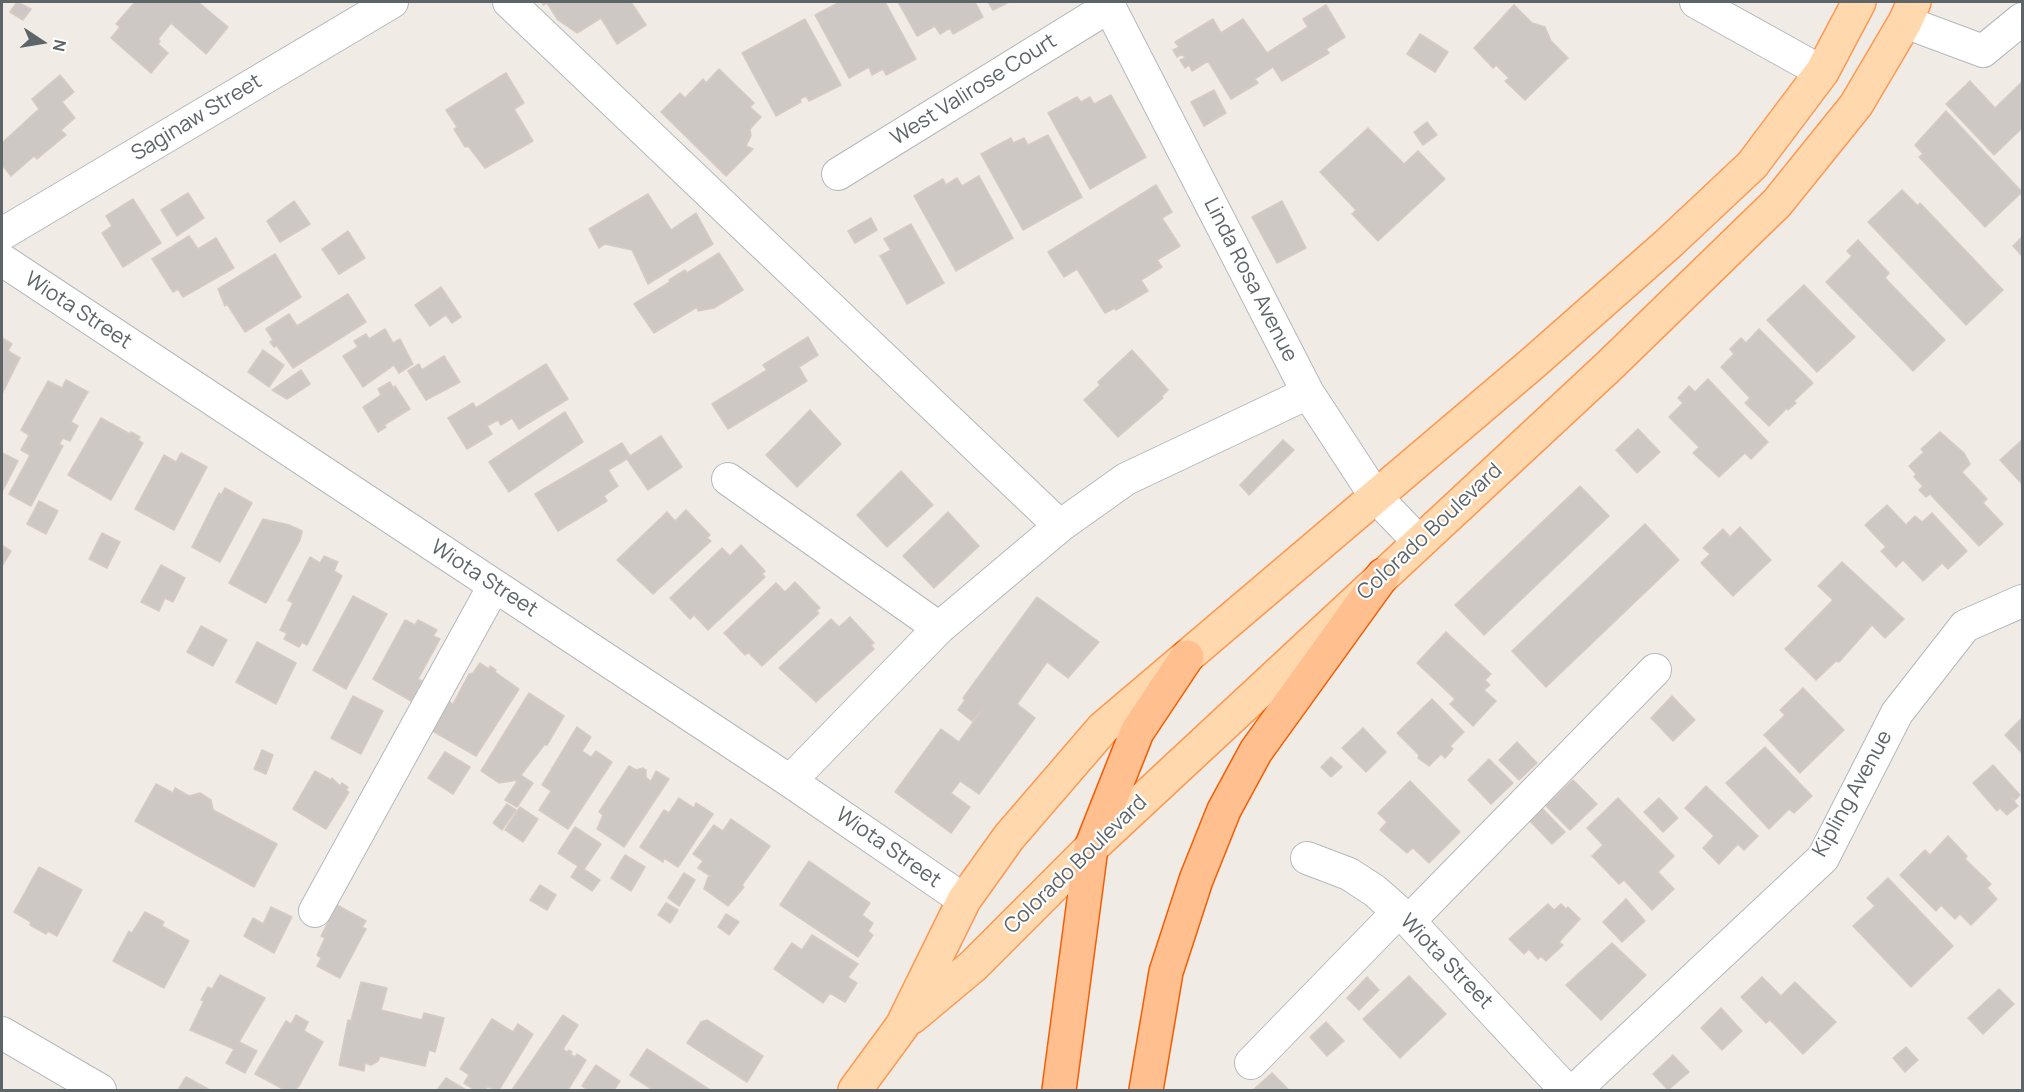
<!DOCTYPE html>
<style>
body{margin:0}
#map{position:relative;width:2024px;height:1092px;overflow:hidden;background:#f1ebe6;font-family:Manrope,sans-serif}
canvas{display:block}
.frame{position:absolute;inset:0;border:3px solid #5d6568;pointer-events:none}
.north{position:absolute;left:12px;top:12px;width:60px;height:60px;-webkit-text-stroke:4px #fff;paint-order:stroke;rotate:102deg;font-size:16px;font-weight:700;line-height:24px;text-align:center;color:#5d6568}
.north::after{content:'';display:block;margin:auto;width:21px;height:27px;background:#5d6568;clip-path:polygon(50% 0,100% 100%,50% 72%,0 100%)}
</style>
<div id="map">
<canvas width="2024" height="1092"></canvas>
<div class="frame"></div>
<div class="north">N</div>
</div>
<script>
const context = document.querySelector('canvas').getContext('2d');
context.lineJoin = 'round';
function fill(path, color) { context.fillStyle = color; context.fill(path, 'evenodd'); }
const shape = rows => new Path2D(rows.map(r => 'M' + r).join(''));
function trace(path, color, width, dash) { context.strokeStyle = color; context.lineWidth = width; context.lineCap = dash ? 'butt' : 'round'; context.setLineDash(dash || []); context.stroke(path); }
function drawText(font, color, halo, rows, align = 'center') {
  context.font = font + ' Manrope,sans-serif'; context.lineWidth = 4.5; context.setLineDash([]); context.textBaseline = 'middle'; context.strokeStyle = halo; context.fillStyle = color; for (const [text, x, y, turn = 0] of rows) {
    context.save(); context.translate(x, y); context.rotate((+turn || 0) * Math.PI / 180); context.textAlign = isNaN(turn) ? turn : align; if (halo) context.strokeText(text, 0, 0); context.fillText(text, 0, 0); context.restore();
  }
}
const building = shape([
 [17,2,31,9,23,20,10,12,17,2],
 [135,2,198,2,228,27,206,54,171,23,158,39,160,41,158,44,168,53,151,73,111,38,120,27,116,24,135,2],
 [542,2,631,2,646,25,617,44,601,18,577,33,558,20,547,3,543,5,542,2],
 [840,2,885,2,916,59,886,75,883,69,872,75,869,67,849,78,815,15,840,2],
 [898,2,975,2,983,17,953,34,950,28,940,34,935,26,917,36,898,2],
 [988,2,1009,2,993,10,988,2],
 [1326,5,1345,37,1326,49,1329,53,1282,81,1273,67,1255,79,1258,83,1231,99,1208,61,1192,71,1189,65,1185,68,1180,60,1185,58,1182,54,1177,57,1173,50,1179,47,1175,42,1213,19,1221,33,1243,19,1267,53,1308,27,1303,19,1326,5],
 [1514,5,1532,23,1545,27,1551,41,1568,58,1525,100,1505,81,1509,78,1496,65,1493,68,1474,48,1514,5],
 [805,19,841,85,809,101,806,96,800,99,801,102,776,116,742,53,805,19],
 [1420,34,1448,52,1435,72,1407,54,1420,34],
 [719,69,754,103,750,107,761,117,750,129,751,136,746,146,753,149,726,176,661,112,680,93,685,98,703,79,706,83,719,69],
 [506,73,524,103,514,109,533,141,485,168,468,146,465,147,454,129,457,127,446,110,506,73],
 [60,75,74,92,62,102,75,118,61,130,66,135,37,159,34,156,11,176,2,165,2,143,39,109,32,99,60,75],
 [1970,81,1995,108,2022,82,2022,128,1994,155,1946,104,1970,81],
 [1214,90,1226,113,1204,126,1191,102,1214,90],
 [1111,95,1146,157,1090,189,1048,113,1077,97,1081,102,1090,97,1094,104,1111,95],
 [1946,111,2022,192,1985,227,1919,157,1923,154,1915,145,1946,111],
 [1427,122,1437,135,1423,145,1414,132,1427,122],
 [1368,128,1404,164,1418,151,1445,179,1378,241,1352,214,1356,210,1320,172,1368,128],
 [1048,135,1082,197,1023,230,981,154,1011,138,1013,143,1024,138,1028,145,1048,135],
 [979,176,1013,238,956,271,914,196,943,179,946,185,957,178,962,186,979,176],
 [1156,185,1172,212,1162,218,1180,246,1157,260,1162,267,1141,280,1148,291,1116,310,1115,308,1105,313,1077,269,1064,277,1048,252,1156,185],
 [1902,190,1918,206,1920,203,2003,290,1966,325,1868,222,1902,190],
 [188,193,204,218,177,236,161,210,188,193],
 [648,194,671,230,696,213,713,244,648,284,632,250,605,244,599,248,589,229,648,194],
 [133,199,161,243,123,267,102,233,112,226,106,216,133,199],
 [294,201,310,224,280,242,267,221,294,201],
 [1282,201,1306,248,1277,263,1252,217,1282,201],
 [871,218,877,230,855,243,848,231,871,218],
 [911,224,944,283,907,304,880,256,891,250,884,239,911,224],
 [348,231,365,258,339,274,322,249,348,231],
 [189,236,198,249,216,238,234,268,183,297,178,289,173,292,152,259,189,236],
 [2022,237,2022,256,2013,246,2022,237],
 [1858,240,1889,273,1885,278,1945,340,1913,371,1826,282,1852,256,1847,251,1858,240],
 [719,253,743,290,714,308,698,311,697,307,654,333,634,304,670,282,669,280,685,270,687,273,719,253],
 [275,254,301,297,245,332,227,304,225,306,218,289,275,254],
 [1804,285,1855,337,1817,372,1767,320,1804,285],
 [441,287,461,317,452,323,446,315,430,326,415,305,441,287],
 [348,294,366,322,293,368,277,346,274,347,270,342,273,340,266,329,289,314,297,326,348,294],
 [385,329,393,343,400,339,413,364,399,373,394,365,363,387,343,356,358,347,354,341,366,334,369,339,385,329],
 [1759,329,1813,383,1794,401,1796,403,1788,410,1787,408,1769,426,1745,403,1750,398,1721,367,1734,354,1730,349,1741,338,1746,343,1759,329],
 [808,337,818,355,799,367,807,381,728,429,712,404,767,370,763,365,808,337],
 [2,338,12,344,8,351,20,358,2,394,2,338],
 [263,350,284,365,269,387,248,372,263,350],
 [1132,350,1168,390,1162,396,1163,398,1118,437,1084,400,1100,385,1098,382,1132,350],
 [444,356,460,382,426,400,408,371,419,364,422,370,444,356],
 [546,364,568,399,519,429,512,418,501,425,498,420,487,426,492,434,467,449,448,418,473,403,476,408,546,364],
 [301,370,310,384,287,399,272,390,301,370],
 [1708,379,1768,442,1751,459,1745,453,1719,477,1693,453,1699,447,1669,417,1683,403,1678,398,1689,386,1695,392,1708,379],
 [66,380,88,392,71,422,78,426,70,441,63,438,59,444,63,446,31,506,9,494,30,455,21,450,29,435,21,430,48,381,62,388,66,380],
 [390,382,393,388,395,386,410,409,384,425,386,427,378,432,363,407,381,395,378,389,390,382],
 [810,410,841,444,797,487,766,455,810,410],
 [565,412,583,442,509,492,489,462,565,412],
 [101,418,130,434,131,432,140,437,138,440,143,443,111,500,68,475,101,418],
 [1638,429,1660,452,1637,473,1616,450,1638,429],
 [1940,432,1964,453,1970,464,1962,472,1987,499,1983,503,2003,524,1979,546,1930,494,1926,497,1919,490,1923,486,1914,477,1916,474,1909,466,1924,452,1921,449,1940,432],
 [661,436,682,467,648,490,627,459,608,470,618,486,604,496,607,501,558,531,535,494,622,443,630,456,661,436],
 [1283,440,1294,450,1249,495,1240,485,1283,440],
 [2022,440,2022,484,2000,460,2022,440],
 [2,453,18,461,3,490,2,489,2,453],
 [181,453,207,467,174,530,135,509,164,455,176,462,181,453],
 [901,471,933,505,887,547,857,515,901,471],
 [1580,486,1609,516,1484,635,1455,605,1580,486],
 [225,488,252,503,220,562,192,547,219,493,221,495,225,488],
 [39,501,58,511,46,534,27,524,39,501],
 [1887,505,1906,525,1915,516,1922,522,1932,513,1967,551,1948,569,1942,563,1923,581,1903,560,1896,567,1881,551,1886,547,1865,525,1887,505],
 [686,510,710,535,707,538,711,541,653,594,617,560,667,512,675,521,686,510],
 [948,512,979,546,934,588,903,556,948,512],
 [263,519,289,525,302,531,300,540,266,603,229,583,263,519],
 [1645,524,1679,560,1546,687,1512,651,1645,524],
 [1740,527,1771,560,1733,596,1701,563,1710,554,1703,548,1723,529,1730,537,1740,527],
 [102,533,120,542,107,568,89,559,102,533],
 [2,545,11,551,2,566,2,545],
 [741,545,765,571,762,574,765,577,708,630,694,615,690,619,670,598,722,548,730,556,741,545],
 [324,556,338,562,334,571,342,576,307,645,302,642,299,647,284,639,287,633,280,630,293,603,288,600,310,557,320,563,324,556],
 [1842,562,1904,619,1885,638,1872,625,1839,662,1836,661,1816,680,1785,649,1833,600,1818,586,1842,562],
 [161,565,185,578,173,602,165,598,159,611,141,602,161,565],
 [795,582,820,608,816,611,819,613,762,666,748,652,745,655,724,633,776,583,785,592,795,582],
 [353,596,387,614,346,689,313,670,353,596],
 [1037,597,1099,642,1068,678,1047,662,1017,704,1035,718,979,794,960,781,951,793,970,807,951,833,895,792,941,729,959,742,982,710,972,721,958,710,965,700,963,698,1037,597],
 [850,617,874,643,871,645,874,649,816,702,779,668,831,619,839,627,850,617],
 [405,620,415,625,418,620,437,630,433,636,440,639,418,679,422,681,411,701,373,679,405,620],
 [201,626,227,640,213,666,187,652,201,626],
 [1446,632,1491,674,1485,680,1490,685,1484,690,1496,701,1473,726,1450,704,1455,699,1417,663,1446,632],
 [257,642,296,663,276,704,236,682,257,642],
 [480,663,489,669,490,666,496,670,495,672,519,689,476,756,431,730,447,700,453,704,469,674,473,673,480,663],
 [1803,688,1844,730,1800,773,1764,735,1785,715,1780,710,1803,688],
 [529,693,564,716,547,745,545,744,521,775,533,783,517,807,505,800,518,780,499,783,481,771,529,693],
 [353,696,383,711,361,754,331,738,353,696],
 [1672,696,1695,720,1673,741,1651,718,1672,696],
 [1432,699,1464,732,1450,746,1453,749,1445,758,1441,754,1429,766,1418,758,1419,755,1397,733,1432,699],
 [2022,718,2022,753,2005,735,2022,718],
 [577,727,591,737,582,751,591,757,596,751,612,762,568,829,539,810,551,791,542,785,577,727],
 [1363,728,1386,752,1366,772,1342,748,1363,728],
 [1517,742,1537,763,1519,780,1499,760,1517,742],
 [1765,747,1812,796,1794,813,1789,809,1769,829,1726,783,1765,747],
 [262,750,273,755,266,774,254,769,262,750],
 [445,752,470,767,453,794,428,778,445,752],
 [1331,757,1342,767,1331,777,1321,767,1331,757],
 [1489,759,1513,783,1491,804,1468,780,1489,759],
 [1993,765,2020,795,2015,800,2011,798,2018,806,2007,815,2000,808,1997,811,1973,783,1993,765],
 [629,766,636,770,643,768,646,770,646,778,651,781,656,771,669,779,624,847,597,829,603,815,599,812,629,766],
 [315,771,331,780,332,778,340,786,342,783,348,787,346,790,349,792,326,829,293,809,315,771],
 [1573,780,1597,804,1570,830,1546,806,1573,780],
 [1410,781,1460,832,1429,863,1413,848,1407,853,1380,830,1387,822,1378,813,1410,781],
 [156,784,173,793,175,788,189,796,200,793,211,800,213,810,277,844,254,887,135,821,156,784],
 [1706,786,1758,836,1744,850,1738,844,1719,864,1703,848,1714,836,1685,808,1706,786],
 [679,798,694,808,696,803,713,814,678,867,664,858,663,862,640,847,664,810,669,813,679,798],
 [1618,798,1674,856,1658,872,1674,889,1652,910,1624,880,1619,884,1592,856,1603,845,1587,828,1618,798],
 [1659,798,1678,818,1663,832,1644,812,1659,798],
 [507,804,516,810,502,830,493,823,507,804],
 [1540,806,1565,832,1552,844,1527,818,1540,806],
 [520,807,538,819,523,842,505,830,520,807],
 [731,819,770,846,742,885,744,887,728,906,704,889,708,877,712,877,698,868,703,861,693,854,714,825,723,831,731,819],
 [575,827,601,844,584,869,600,880,592,891,571,877,578,866,558,853,575,827],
 [1948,836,1967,856,1965,859,1991,884,1987,888,1997,899,1971,925,1960,914,1955,919,1941,905,1936,911,1900,875,1925,850,1930,855,1948,836],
 [625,855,645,867,631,891,611,878,625,855],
 [809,861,870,903,862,915,873,923,868,931,873,935,858,957,780,905,809,861],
 [39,867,82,890,57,936,48,931,46,934,30,925,31,922,14,912,39,867],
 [684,873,695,880,679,906,668,898,684,873],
 [1888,878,1953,946,1911,987,1853,926,1875,906,1867,898,1888,878],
 [540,885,556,895,547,910,530,900,540,885],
 [1626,899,1645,921,1622,942,1603,922,1626,899],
 [666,903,678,910,670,923,658,915,666,903],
 [1548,904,1554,910,1561,904,1566,909,1568,907,1580,919,1559,942,1563,945,1546,961,1541,956,1538,959,1529,949,1524,954,1509,939,1548,904],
 [337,905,366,921,362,927,366,929,340,978,317,966,321,958,317,955,325,938,321,936,337,905],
 [271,907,292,917,274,953,244,936,253,918,263,924,271,907],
 [145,912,164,922,162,926,189,941,164,988,113,961,129,931,132,933,145,912],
 [726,914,739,922,729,935,718,927,726,914],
 [812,935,858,964,848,977,857,983,845,1002,830,993,823,1003,774,969,792,943,802,950,812,935],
 [1612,943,1646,975,1601,1020,1566,985,1612,943],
 [220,975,265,998,239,1042,257,1051,245,1073,226,1063,234,1049,190,1030,204,1001,201,1000,208,987,212,989,220,975],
 [1409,976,1446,1014,1400,1058,1363,1019,1409,976],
 [1367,977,1379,990,1359,1010,1347,998,1367,977],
 [1762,977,1781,996,1795,982,1836,1022,1803,1054,1770,1020,1766,1023,1741,997,1762,977],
 [361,982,387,988,381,1010,422,1020,424,1013,444,1018,435,1052,429,1050,425,1066,380,1056,378,1061,371,1065,365,1063,364,1071,339,1065,348,1020,351,1021,361,982],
 [1999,989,2014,1004,1983,1034,1968,1018,1999,989],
 [1721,1008,1742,1031,1722,1050,1701,1028,1721,1008],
 [296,1015,308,1022,304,1031,323,1042,299,1086,295,1090,285,1090,255,1074,286,1021,291,1024,296,1015],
 [563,1015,578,1025,563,1049,567,1052,569,1050,572,1052,570,1054,575,1057,577,1054,586,1060,568,1090,512,1090,563,1015],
 [492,1019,513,1032,518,1024,533,1034,499,1090,487,1087,485,1090,475,1090,464,1083,469,1075,460,1069,492,1019],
 [707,1020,763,1056,747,1082,687,1043,701,1022,707,1020],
 [1326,1022,1344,1041,1327,1056,1310,1037,1326,1022],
 [1906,1047,1918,1060,1905,1072,1893,1058,1906,1047],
 [647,1049,710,1090,653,1090,630,1075,647,1049],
 [1673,1055,1689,1072,1668,1090,1653,1074,1673,1055],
 [596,1065,620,1081,614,1090,588,1090,582,1086,596,1065],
 [1272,1073,1289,1090,1253,1090,1272,1073],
 [186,1077,210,1090,178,1090,186,1077],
 [446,1078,466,1090,437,1090,446,1078]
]);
const minor = shape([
 [509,2,1060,526],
 [1107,2,1308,393,1376,497,1419,542],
 [1696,2,1822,72],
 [1905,22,1983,51,2022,19],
 [838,174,1110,6],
 [2,234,392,2],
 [2,260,790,781,964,900],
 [728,479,939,628],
 [790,781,939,628,1060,526,1126,479,1308,393],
 [1307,858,1349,874,1375,891,1409,921,1566,1090],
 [315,911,494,586],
 [1409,921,1655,670],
 [2,1033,100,1090],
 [1251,1063,1398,912],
 [1575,1090,1823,858,1897,713,1965,626,2022,601]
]);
const major = shape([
 [912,1017,973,966,1091,848,1608,367,1777,203,1856,105,1905,22,1914,2],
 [855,1090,902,1026,964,900,1009,837,1103,728,1533,363,1669,243,1752,165,1822,72,1859,2]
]);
const highway = shape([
 [1059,1090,1091,848,1137,732,1187,657],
 [1146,1090,1166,972,1196,880,1224,810,1256,751,1383,575]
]);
const streetNames = [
 ["West Valirose Court",974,90,-32],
 ["Saginaw Street",197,118,-31],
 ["Linda Rosa Avenue",1250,280,63],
 ["Wiota Street",78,311,33],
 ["Colorado Boulevard",1430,532,-43],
 ["Wiota Street",484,579,33],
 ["Kipling Avenue",1853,794,-61],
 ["Wiota Street",888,848,35],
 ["Colorado Boulevard",1076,865,-44],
 ["Wiota Street",1446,962,46]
];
fill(building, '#cec8c4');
trace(building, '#d7cac3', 1.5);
trace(minor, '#b3b9bc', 34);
trace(major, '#ff9851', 36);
trace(highway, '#f75d00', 36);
trace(minor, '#fff', 32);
trace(major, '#ffd8ad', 33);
trace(highway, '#ffbf8f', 33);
drawText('21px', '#5d6568', '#fff', streetNames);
</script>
